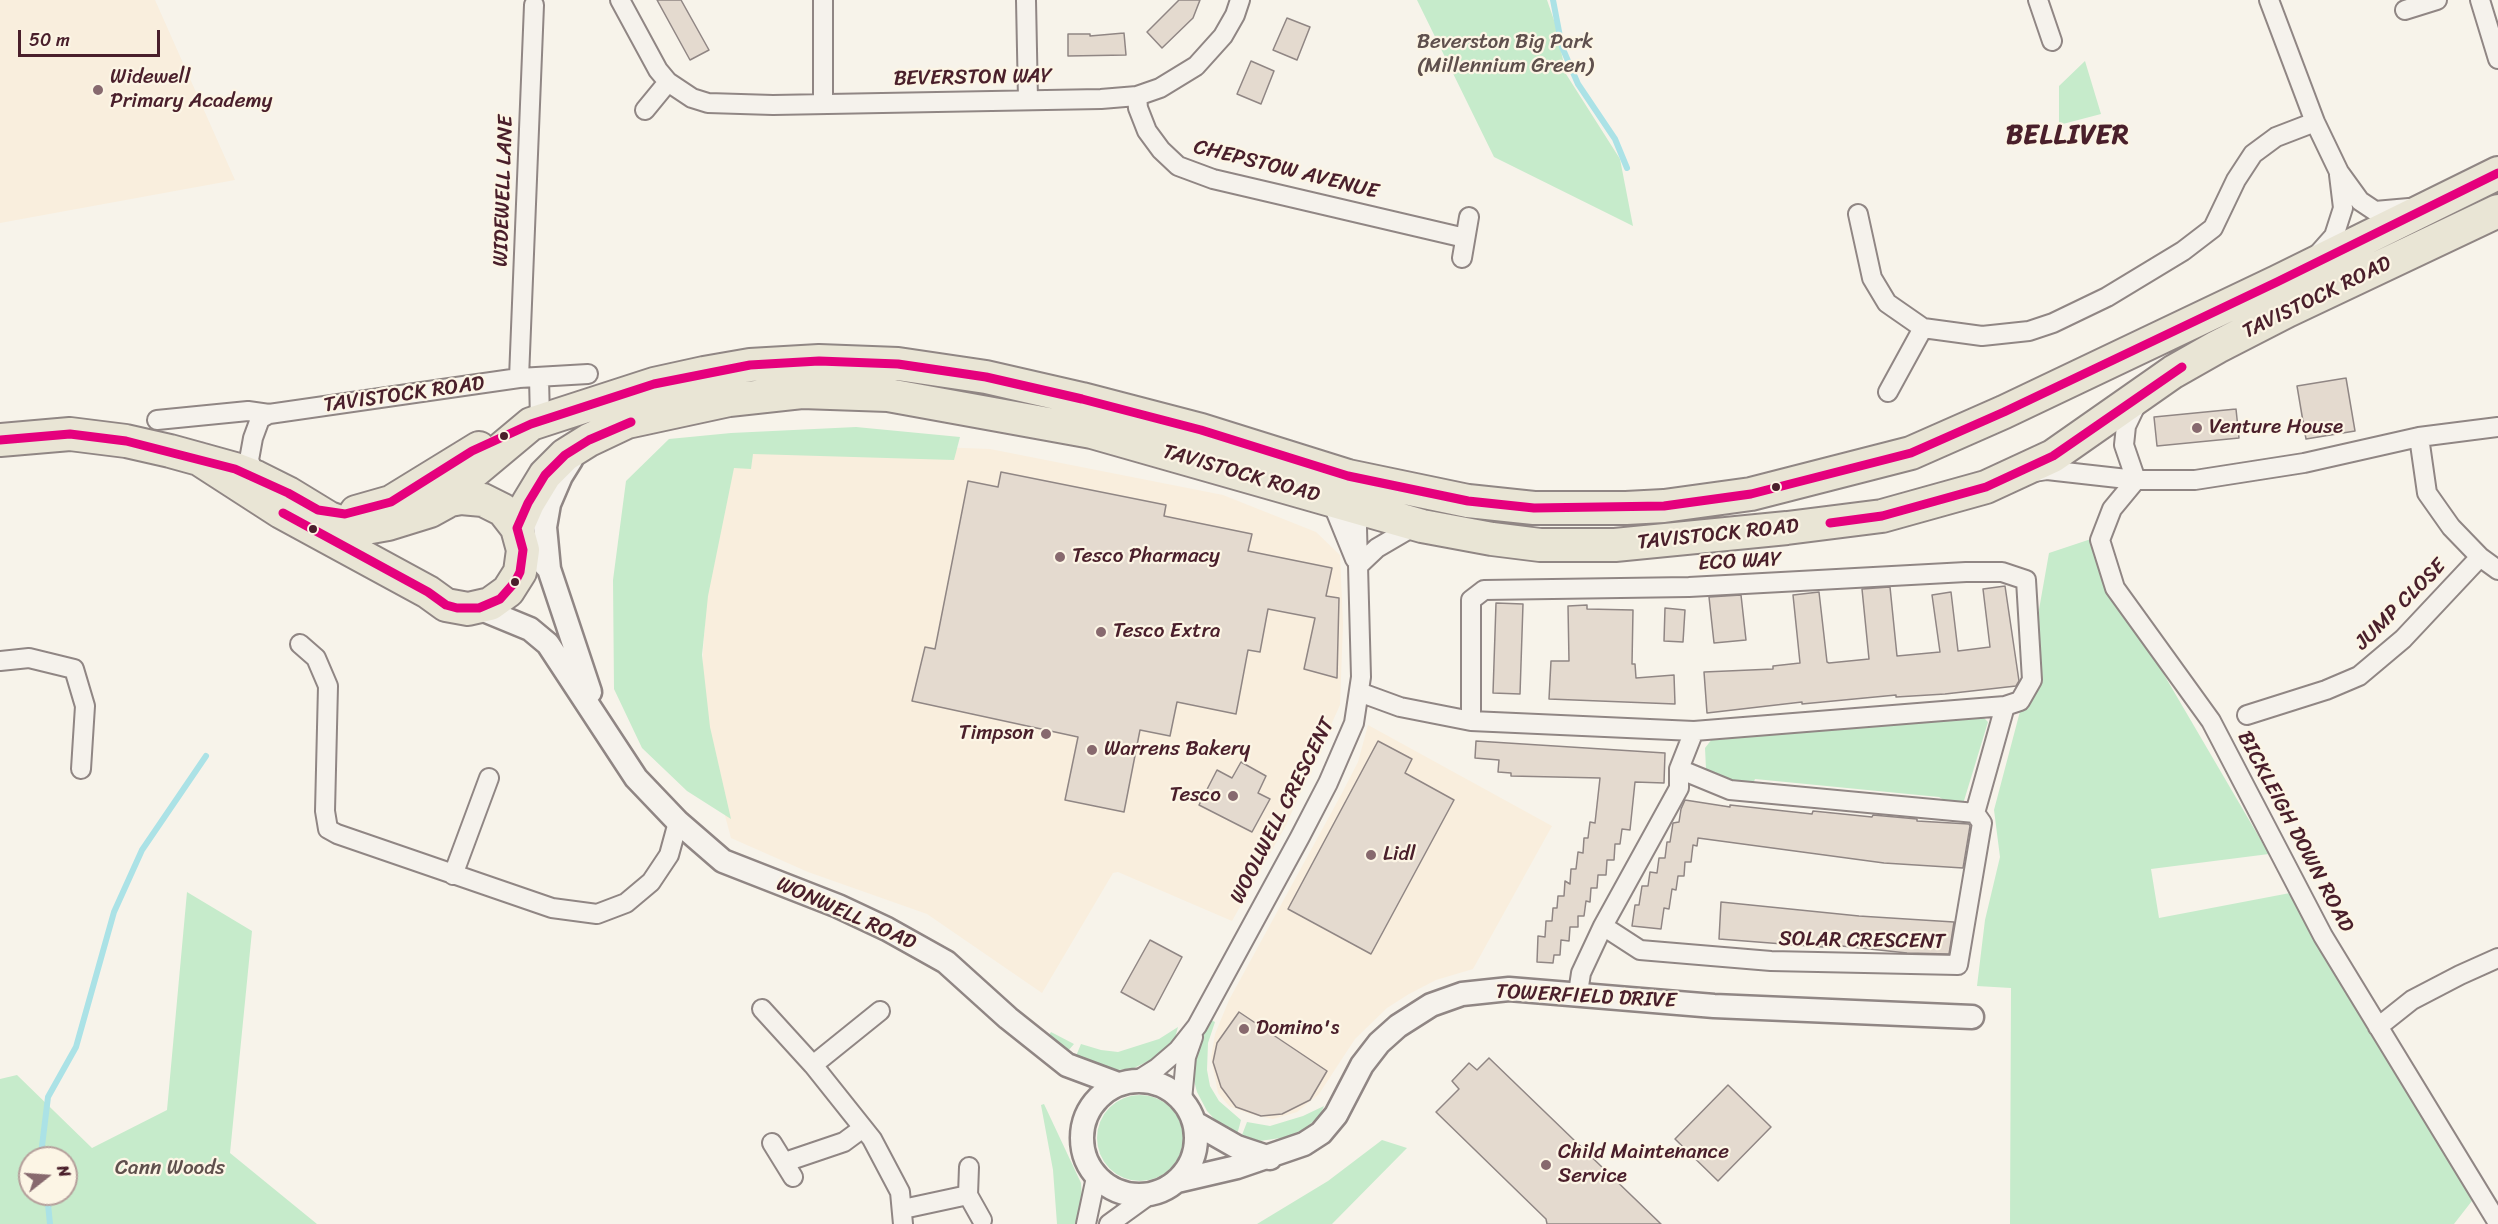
<!DOCTYPE html>
<style>
body{margin:0}
#map{position:relative;width:2498px;height:1224px;overflow:hidden;background:#f7f3ea;font-family:Sriracha,sans-serif}
canvas{display:block}
.north{position:absolute;left:18px;top:1146px;width:60px;height:60px;box-sizing:border-box;background:#fcf5e5;border:2px solid #b59f9b;border-radius:50%;rotate:73deg;font-size:16px;font-weight:700;line-height:24px;text-align:center;color:#4a1f2b}
.north::after{content:'';display:block;margin:auto;width:21px;height:27px;background:#87696e;clip-path:polygon(50% 0,100% 100%,50% 72%,0 100%)}
.scale{position:absolute;left:18px;top:30px;width:142px;height:27px;box-sizing:border-box;border:3px solid #4a1f2b;border-top:0;padding-left:8px;font-size:18px;line-height:21px;white-space:nowrap;color:#4a1f2b;-webkit-text-stroke:4px #fcf5e5;paint-order:stroke}
</style>
<div id="map">
<canvas width="2498" height="1224"></canvas>
<div class="north">N</div>
<div class="scale">50 m</div>
</div>
<script>
const context = document.querySelector('canvas').getContext('2d');
context.lineJoin = 'round';
function fill(path, color) { context.fillStyle = color; context.fill(path, 'evenodd'); }
const shape = rows => new Path2D(rows.map(r => 'M' + r).join(''));
function trace(path, color, width, dash) { context.strokeStyle = color; context.lineWidth = width; context.lineCap = dash ? 'butt' : 'round'; context.setLineDash(dash || []); context.stroke(path); }
function drawText(font, color, halo, rows, align = 'center') {
  context.font = font + ' Sriracha,sans-serif'; context.lineWidth = 4.5; context.setLineDash([]); context.textBaseline = 'middle'; context.strokeStyle = halo; context.fillStyle = color; for (const [text, x, y, turn = 0] of rows) {
    context.save(); context.translate(x, y); context.rotate((+turn || 0) * Math.PI / 180); context.textAlign = isNaN(turn) ? turn : align; if (halo) context.strokeText(text, 0, 0); context.fillText(text, 0, 0); context.restore();
  }
}
const built = shape([
 [0,0,155,0,235,180,0,223],
 [830,443,990,449,1223,495,1316,532,1340,555,1343,624,1340,705,1286,825,1232,921,1118,872,1113,873,1042,993,927,914,808,872,731,838,699,718,708,571,734,450],
 [1368,725,1552,826,1473,969,1436,980,1409,994,1387,1008,1355,1039,1319,1094,1297,1112,1273,1119,1250,1114,1229,1106,1218,1093,1211,1058,1215,1034,1229,1000,1342,793,1358,762]
]);
const green = shape([
 [1417,0,1547,0,1555,23,1566,74,1620,159,1633,226,1494,157],
 [2085,61,2101,114,2059,125,2059,86],
 [856,427,960,437,954,460,753,454,751,469,734,468,708,596,702,655,710,727,731,819,687,791,642,748,614,689,613,580,626,481,669,439,731,433],
 [2094,538,2101,567,2269,854,2151,869,2159,918,2290,893,2475,1197,2454,1224,2010,1224,2011,988,1977,986,1985,920,2000,857,1994,810,2023,700,2049,553],
 [1984,718,1988,722,1963,804,1948,802,1939,797,1755,779,1753,784,1717,778,1706,769,1705,748,1712,739],
 [187,892,252,931,230,1153,317,1224,0,1224,0,1079,17,1075,92,1148,167,1110],
 [30,1158,66,1158,66,1194,30,1194],
 [1211,1020,1215,1022,1208,1043,1207,1070,1210,1086,1219,1101,1241,1120,1237,1135,1221,1126,1207,1111,1197,1092,1192,1073,1195,1048],
 [1178,1027,1175,1038,1163,1054,1134,1068,1110,1071,1076,1056,1081,1044,1101,1050,1118,1052,1159,1039],
 [1051,1032,1074,1044,1068,1051,1049,1035],
 '1097 1138a43 43 0 1 1 86 0a43 43 0 1 1-86 0Z',
 [1044,1104,1081,1183,1082,1199,1075,1224,1057,1224,1053,1170,1041,1105],
 [1324,1106,1320,1115,1306,1128,1287,1137,1260,1141,1242,1135,1247,1122,1270,1126,1303,1116],
 [1382,1140,1407,1148,1332,1224,1257,1224,1328,1181]
]);
const stream = shape([
 [1553,0,1562,47,1578,84,1615,139,1627,168],
 [43,1158,42,1146,48,1097,76,1047,114,912,142,850,206,756],
 [47,1194,50,1224]
]);
const building = shape([
 [657,0,681,0,709,50,690,60,657,0],
 [1179,0,1200,0,1193,18,1162,48,1147,32,1179,0],
 [1287,18,1310,27,1297,60,1273,50,1287,18],
 [1124,33,1126,55,1068,56,1068,34,1090,34,1090,36,1124,33],
 [1251,61,1274,71,1261,104,1237,94,1251,61],
 [2346,378,2355,431,2306,439,2297,386,2346,378],
 [2236,409,2239,438,2157,446,2154,417,2236,409],
 [1001,472,1166,505,1164,516,1252,534,1248,551,1332,568,1326,596,1339,598,1337,678,1304,669,1315,618,1268,609,1260,652,1248,650,1236,714,1177,702,1170,736,1140,730,1124,812,1065,800,1078,737,912,701,925,647,935,649,968,481,998,487,1001,472],
 [2005,586,2019,681,2016,686,1945,694,1896,697,1896,695,1802,704,1802,702,1707,713,1704,672,1773,669,1773,666,1800,663,1793,595,1819,592,1827,662,1829,663,1869,659,1862,589,1890,587,1897,656,1940,652,1932,595,1951,592,1958,651,1990,647,1983,589,2005,586],
 [1741,595,1746,640,1714,643,1709,597,1741,595],
 [1496,603,1523,604,1520,694,1493,693,1496,603],
 [1587,605,1587,609,1633,610,1632,664,1635,664,1636,678,1674,675,1675,704,1549,699,1551,661,1569,661,1568,606,1587,605],
 [1665,608,1685,610,1683,642,1664,641,1665,608],
 [1378,741,1412,759,1405,773,1454,800,1371,954,1288,909,1378,741],
 [1476,741,1665,753,1664,783,1635,782,1630,830,1622,829,1620,844,1615,844,1614,860,1607,860,1606,875,1598,875,1597,888,1591,888,1590,902,1586,901,1584,916,1578,916,1578,927,1570,927,1569,941,1561,940,1560,955,1554,955,1553,963,1537,962,1538,936,1545,937,1546,921,1552,921,1553,908,1557,908,1558,896,1564,896,1565,881,1570,884,1571,869,1576,869,1578,852,1583,853,1584,838,1588,838,1590,822,1595,823,1600,778,1511,776,1511,773,1498,772,1499,760,1475,758,1476,741],
 [1241,762,1266,776,1258,793,1270,799,1252,832,1199,805,1217,770,1232,778,1241,762],
 [1685,800,1730,807,1730,805,1812,814,1813,811,1872,817,1873,815,1917,819,1917,821,1969,824,1970,826,1963,868,1884,863,1698,838,1697,846,1693,845,1691,862,1685,862,1684,876,1678,876,1676,890,1672,889,1669,909,1664,908,1661,929,1632,926,1635,905,1639,905,1642,886,1648,886,1650,872,1657,873,1659,858,1665,858,1667,842,1670,842,1673,823,1679,822,1681,809,1685,800],
 [1721,902,1859,916,1954,922,1949,954,1907,953,1823,944,1823,947,1796,945,1719,939,1721,902],
 [1150,940,1182,957,1154,1010,1121,992,1150,940],
 [1239,1012,1327,1071,1310,1100,1282,1114,1261,1116,1236,1107,1221,1087,1213,1062,1217,1043,1239,1012],
 [1489,1058,1661,1224,1547,1224,1546,1219,1436,1112,1459,1089,1452,1081,1469,1063,1477,1070,1489,1058],
 [1728,1085,1771,1127,1718,1181,1675,1139,1728,1085]
]);
const minor = shape([
 [620,0,658,70,668,82,692,98,708,103,773,105,1101,99,1137,96,1160,88,1196,66,1223,36,1235,15,1240,0],
 [1026,0,1028,99],
 [2038,0,2052,41],
 [2269,0,2315,122,2339,172,2360,201,2375,211,2409,208],
 [2480,0,2498,59],
 [2405,10,2437,0],
 [1137,96,1138,108,1147,131,1161,150,1178,166,1213,179,1465,238],
 [823,103,823,0],
 [645,110,668,82],
 [1858,214,1872,278,1887,303,1923,328,1982,336,2029,331,2053,323,2107,297,2183,251,2213,228,2236,180,2253,154,2276,137,2315,122],
 [2318,254,2334,236,2343,208,2339,175],
 [1462,258,1469,217],
 [539,377,540,421],
 [519,378,534,5],
 [1888,392,1923,328],
 [157,420,248,411,269,414,519,378,588,374],
 [2419,437,2427,493,2451,527,2480,557,2498,570],
 [2034,472,2047,470,2136,480,2195,480,2304,463,2419,437,2498,427],
 [256,477,249,460,253,438,260,419,269,414],
 [2136,480,2112,509,2100,540,2115,588,2211,721,2323,936,2498,1223],
 [2136,480,2124,445,2126,426,2137,403],
 [1331,500,1355,559],
 [1358,566,1377,548,1418,524],
 [300,644,316,658,328,686,325,811,328,829,337,834,552,908,597,914,626,903,651,882,669,855,678,822],
 [0,661,29,658,74,669,85,706,81,769],
 [1359,692,1400,707,1471,721,1694,731,2005,706,2020,701,2032,680,2026,580,2002,572,1966,572,1689,587,1484,590,1471,600,1471,721],
 [2247,715,2326,690,2359,676,2403,639,2480,557],
 [1679,769,1730,790,1975,813,1982,823,1958,965,1771,961,1640,950,1603,926,1679,788,1679,769,1694,731],
 [1975,813,2005,706],
 [453,875,489,778],
 [1578,993,1581,973,1603,926],
 [762,1009,813,1065,872,1139,900,1192,903,1224],
 [2378,1027,2412,1000,2460,975,2498,958],
 [813,1065,880,1011],
 [1138,1080,1157,1068,1178,1050,1197,1026,1300,837,1328,783,1354,723,1361,677,1357,528,1359,508,1365,502],
 [1182,1100,1186,1057,1193,1037],
 [772,1143,793,1177],
 [785,1162,844,1142,863,1128],
 [968,1195,969,1167],
 [903,1209,968,1195,982,1220],
 [1086,1224,1096,1177],
 [1109,1224,1149,1195]
]);
const tertiary = shape([
 [521,539,549,569,590,692],
 [549,569,545,527,549,504,561,476,571,460],
 [479,608,530,629,548,644,636,778,678,822,723,861,838,906,887,929,946,962,1008,1018,1067,1065,1118,1084],
 '1082 1138a57 57 0 1 1 114 0a57 57 0 1 1-114 0Z',
 [1195,1123,1237,1147,1270,1158],
 [1177,1181,1237,1167,1304,1144,1321,1133,1336,1115,1362,1065,1379,1043,1398,1026,1431,1005,1462,994,1509,989,1714,1006,1972,1017]
]);
const trunk = shape([
 [0,440,70,434,126,441,170,451,199,459,235,469,256,477,288,493,329,518,360,529,388,524,430,511,450,500,461,498,483,500,503,510,517,528,523,550,520,572,508,591,490,604,468,609,446,605,428,592,281,512,199,459],
 [445,502,464,480,531,424,540,421,654,384,704,373,750,365,819,361,898,364,986,377,1082,399,1201,430,1348,476,1468,501,1534,508,1626,508,1664,506,1751,494,1911,453,2004,412,2277,282,2498,173],
 [356,512,391,502,479,448],
 [517,528,528,503,545,475,565,455,589,440,627,422,729,400,802,392,888,395,1092,432,1422,526,1492,539,1540,545,1615,545,1787,528,1882,516,1986,487,2053,456,2173,372,2217,347,2287,311,2498,211]
]);
const bus1 = shape([
 [0,440,70,434,126,441,235,469,288,493,318,510,345,514,391,502,472,451,531,424,654,384,750,365,819,361,898,364,986,377,1082,399,1201,430,1348,476,1468,501,1534,508,1664,506,1751,494,1911,453,2004,412,2277,282,2498,173],
 [283,513,428,592,446,605,457,608,479,608,500,599,515,582,520,572,523,550,517,528,528,503,545,475,565,455,589,440,631,422],
 [1830,523,1882,516,1986,487,2053,456,2182,367]
]);
const markers = [
 [98,90,6,"#87696e"],
 [2197,428,6,"#87696e"],
 [504,436,5,"#4a1f2b"],
 [1776,487,5,"#4a1f2b"],
 [313,529,5,"#4a1f2b"],
 [1060,557,6,"#87696e"],
 [515,582,5,"#4a1f2b"],
 [1101,632,6,"#87696e"],
 [1046,734,6,"#87696e"],
 [1092,750,6,"#87696e"],
 [1233,796,6,"#87696e"],
 [1371,855,6,"#87696e"],
 [1244,1029,6,"#87696e"],
 [1546,1165,6,"#87696e"]
];
const parkNames = [
 ["Beverston Big Park",1505,43],
 ["(Millennium Green)",1505,67],
 ["Cann Woods",170,1169]
];
const poiNames = [
 ["Widewell",110,78],
 ["Primary Academy",110,102],
 ["Venture House",2209,428],
 ["Tesco Pharmacy",1072,557],
 ["Tesco Extra",1113,632],
 ["Timpson",1034,734,"right"],
 ["Warrens Bakery",1104,750],
 ["Tesco",1221,796,"right"],
 ["Lidl",1383,855],
 ["Domino's",1256,1029],
 ["Child Maintenance",1558,1153],
 ["Service",1558,1177]
];
const streetNames = [
 ["BEVERSTON WAY",973,78,-1],
 ["CHEPSTOW AVENUE",1286,170,14],
 ["WIDEWELL LANE",504,191,-88],
 ["TAVISTOCK ROAD",2317,298,-26],
 ["TAVISTOCK ROAD",404,395,-8],
 ["TAVISTOCK ROAD",1241,474,16],
 ["TAVISTOCK ROAD",1718,535,-6],
 ["ECO WAY",1740,562,-3],
 ["JUMP CLOSE",2401,605,-45],
 ["WOOLWELL CRESCENT",1283,811,-63],
 ["BICKLEIGH DOWN ROAD",2295,832,62],
 ["WONWELL ROAD",846,914,24],
 ["SOLAR CRESCENT",1862,941,1],
 ["TOWERFIELD DRIVE",1586,997,3]
];
const districtNames = [
 ["BELLIVER",2068,136]
];
fill(built, '#f9eedd');
fill(green, '#c6ebcb');
trace(stream, '#abe2e6', 6);
fill(building, '#e4dacf');
trace(building, '#908684', 1.5);
trace(minor, '#908684', 22);
trace(tertiary, '#908684', 27);
trace(trunk, '#908684', 36);
trace(minor, '#f5f2ec', 18);
trace(tertiary, '#f5f2ec', 22);
trace(trunk, '#e9e5d5', 32);
trace(bus1, '#e5007d', 9);
for (const [x, y, r, color] of markers) { const dot = new Path2D(); dot.arc(x, y, r, 0, 2 * Math.PI); context.fillStyle = color; context.fill(dot); trace(dot, '#fcf5e5', 2); }
drawText('21px', '#5f504d', '#fcf5e5', parkNames);
drawText('21px', '#4a1f2b', '#fcf5e5', poiNames, 'left');
drawText('21px', '#4a1f2b', '#fcf5e5', streetNames);
context.letterSpacing = '1.5px';
drawText('bold 27px', '#4a1f2b', '#fcf5e5', districtNames);
context.letterSpacing = '0px';
</script>
